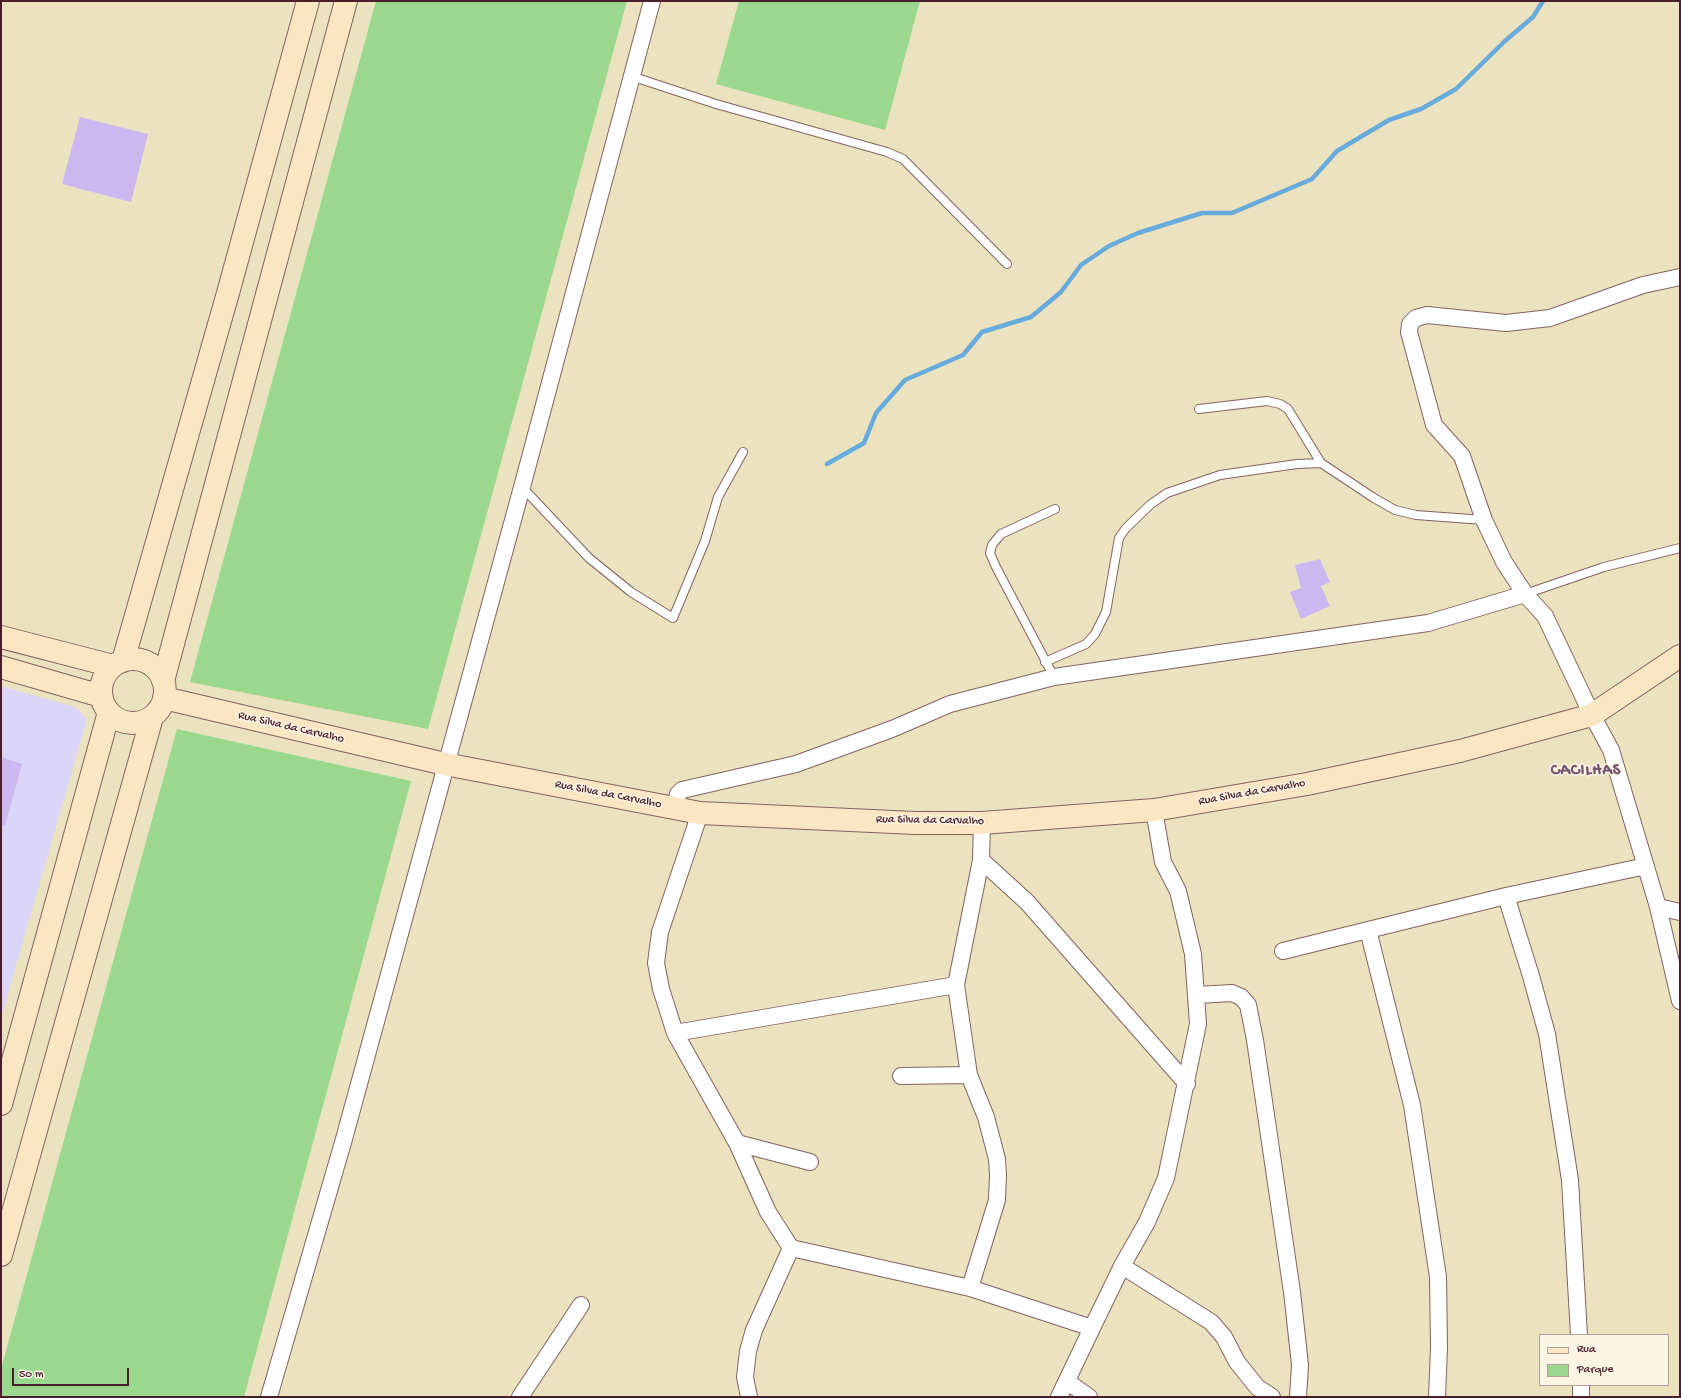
<!DOCTYPE html>
<style>
body{margin:0}
#map{position:relative;width:1681px;height:1398px;overflow:hidden;background:#ebe2c0;font-family:"Gochi Hand",sans-serif}
canvas{display:block}
.frame{position:absolute;inset:0;border:2px solid #4a1f2b;pointer-events:none}
.legend{position:absolute;left:1539px;top:1334px;width:130px;height:52px;box-sizing:border-box;background:#fcf5e5;border:1px solid #b59f9b;margin:0;padding:5px 7px;list-style:none;font-size:12px;color:#4a1f2b}
.legend li{display:flex;align-items:center;gap:8px;height:20px}
.legend b{width:20px;border:1px solid #b59f9b}
.scale{position:absolute;left:12px;top:1368px;width:117px;height:18px;box-sizing:border-box;border:2px solid #4a1f2b;border-top:0;padding-left:5px;font-size:12px;line-height:14px;white-space:nowrap;color:#4a1f2b;-webkit-text-stroke:3px #fcf5e5;paint-order:stroke}
</style>
<div id="map">
<canvas width="1681" height="1398"></canvas>
<div class="frame"></div>
<ul class="legend">
<li><b style="height:5px;background:#fbe6c4"></b>Rua</li>
<li><b style="height:11px;background:#9ad88e"></b>Parque</li>
</ul>
<div class="scale">50 m</div>
</div>
<script>
const context = document.querySelector('canvas').getContext('2d');
context.lineJoin = 'round';
function fill(path, color) { context.fillStyle = color; context.fill(path, 'evenodd'); }
const shape = rows => new Path2D(rows.map(r => 'M' + r).join(''));
function trace(path, color, width, dash) { context.strokeStyle = color; context.lineWidth = width; context.lineCap = dash ? 'butt' : 'round'; context.setLineDash(dash || []); context.stroke(path); }
function drawText(font, color, halo, rows, align = 'center') {
  context.font = font + ' "Gochi Hand",sans-serif'; context.lineWidth = 3; context.setLineDash([]); context.textBaseline = 'middle'; context.strokeStyle = halo; context.fillStyle = color; for (const [text, x, y, turn = 0] of rows) {
    context.save(); context.translate(x, y); context.rotate((+turn || 0) * Math.PI / 180); context.textAlign = isNaN(turn) ? turn : align; if (halo) context.strokeText(text, 0, 0); context.fillText(text, 0, 0); context.restore();
  }
}
const built = shape([
 [1,686,75,707,87,719,1,1018]
]);
const green = shape([
 [376,1,627,1,428,729,190,682],
 [739,1,920,1,885,130,716,84],
 [177,729,411,781,244,1397,1,1397,1,1369]
]);
const stream = shape([
 [827,464,864,443,876,413,905,380,963,355,982,332,1031,317,1061,292,1081,265,1109,246,1138,233,1202,213,1232,213,1312,179,1337,151,1389,120,1421,109,1456,89,1505,41,1533,17,1543,1]
]);
const building = shape([
 [80,117,148,134,131,202,62,184],
 [1320,559,1330,582,1321,586,1330,606,1301,619,1290,592,1301,588,1295,565],
 [1,757,22,764,5,826,1,826]
]);
const lane = shape([
 [631,76,716,104,887,152,903,159,1007,264],
 [1199,409,1267,401,1280,404,1288,409,1321,463,1374,498,1395,510,1416,515,1484,520],
 [522,487,589,558,631,592,673,618,705,541,718,497,743,452],
 [1525,594,1604,567,1680,548],
 [1045,662,1086,644,1095,634,1106,612,1119,538,1126,528,1151,504,1167,493,1220,475,1297,464,1321,463],
 [1054,677,996,567,990,553,992,545,1001,534,1055,509]
]);
const street = shape([
 [1680,277,1643,285,1550,318,1506,323,1427,315,1416,318,1410,324,1409,332,1434,425,1462,456,1484,520,1504,562,1525,594,1545,616,1592,715,1611,750,1658,907,1680,1001],
 [675,808,678,794,682,790,796,764,892,729,950,704,1054,677,1428,623,1525,594],
 [700,813,660,932,656,963,661,989,675,1033,737,1143,768,1212,791,1248,970,1288,1092,1328,1122,1266,1147,1222,1166,1178,1198,1024,1193,954,1178,891,1163,862,1154,810],
 [981,860,1027,902,1187,1084],
 [1506,896,1531,976,1547,1034,1570,1180,1579,1335],
 [1658,907,1680,912],
 [1368,930,1412,1105,1438,1277,1439,1347,1437,1397],
 [1283,951,1506,896,1646,866],
 [1197,995,1232,993,1241,997,1248,1005,1255,1040,1292,1292,1300,1365,1298,1397],
 [675,1033,956,985],
 [901,1076,969,1075],
 [737,1143,810,1162],
 [1122,1266,1211,1322,1224,1337,1237,1362,1257,1387,1272,1397],
 [970,1288,997,1200,998,1175,997,1159,986,1117,969,1075,956,985,981,860,982,823],
 [1068,1382,1089,1397],
 [1581,1385,1581,1397],
 [269,1397,344,1139,522,487,652,1],
 [520,1397,581,1305],
 [749,1397,745,1377,748,1351,754,1330,791,1248],
 [1059,1397,1092,1328]
]);
const secondary = shape([
 [1,637,113,666],
 '101 691a32 32 0 1 1 64 0a32 32 0 1 1-64 0Z',
 [123,661,228,293,308,1],
 [1,667,101,696],
 [163,681,346,1],
 [164,698,445,764,700,813,915,823,982,823,1154,810,1307,784,1460,751,1592,715,1680,656],
 [1,1104,109,712],
 [1,1255,152,717]
]);
const streetNames = [
 ["Rua Silva da Carvalho",291,728,13],
 ["Rua Silva da Carvalho",1252,793,-10],
 ["Rua Silva da Carvalho",608,795,11],
 ["Rua Silva da Carvalho",930,821,1]
];
const districtNames = [
 ["CACILHAS",1586,772]
];
fill(built, '#dbd6f7');
fill(green, '#9ad88e');
trace(stream, '#67abdc', 4.5);
fill(building, '#cbb8f0');
trace(lane, '#82635f', 10);
trace(street, '#82635f', 18);
trace(secondary, '#82635f', 24);
trace(lane, '#fff', 8);
trace(street, '#fff', 16);
trace(secondary, '#fbe6c4', 22);
drawText('12px', '#4a1f2b', '#fcf5e5', streetNames);
context.letterSpacing = '1px';
drawText('bold 16px', '#775570', '#fcf5e5', districtNames);
context.letterSpacing = '0px';
</script>
